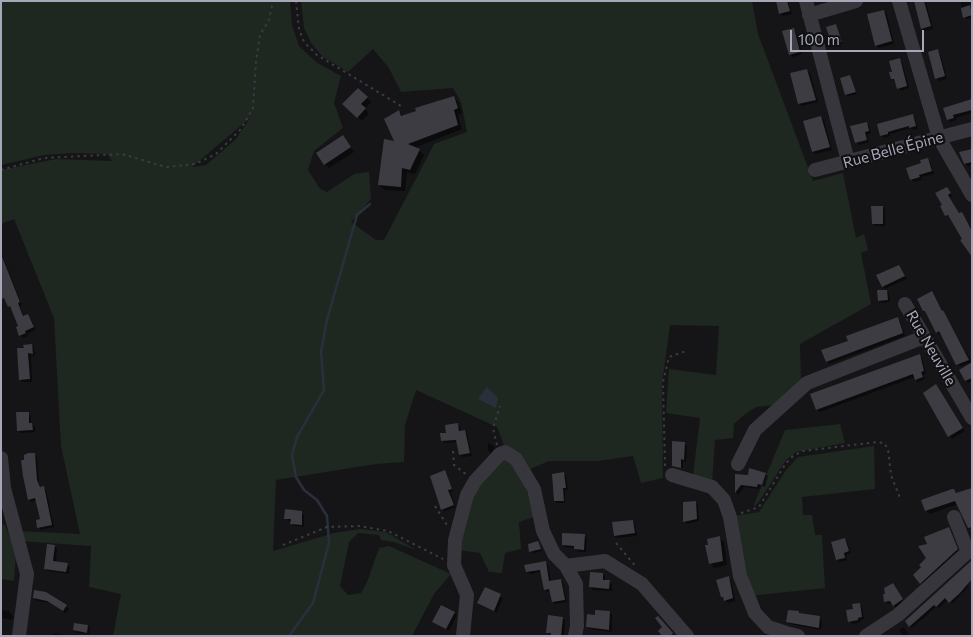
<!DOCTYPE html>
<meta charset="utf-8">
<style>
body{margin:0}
#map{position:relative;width:973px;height:637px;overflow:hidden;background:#151517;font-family:Commissioner,sans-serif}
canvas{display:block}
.frame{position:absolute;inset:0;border:2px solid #a6a8b8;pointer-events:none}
.scale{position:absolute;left:790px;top:30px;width:134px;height:22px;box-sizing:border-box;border:2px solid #a6a8b8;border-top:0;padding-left:6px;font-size:15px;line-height:18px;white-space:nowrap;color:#a6a8b8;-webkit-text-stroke:4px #101012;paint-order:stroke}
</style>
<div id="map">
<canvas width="973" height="637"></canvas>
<div class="frame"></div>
<div class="scale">100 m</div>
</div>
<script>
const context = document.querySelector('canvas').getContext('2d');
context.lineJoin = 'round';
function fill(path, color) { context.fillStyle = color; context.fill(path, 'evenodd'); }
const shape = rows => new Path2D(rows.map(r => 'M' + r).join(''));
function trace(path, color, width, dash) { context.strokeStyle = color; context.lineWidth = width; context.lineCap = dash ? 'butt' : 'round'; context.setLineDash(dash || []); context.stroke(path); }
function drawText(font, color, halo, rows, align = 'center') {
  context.font = font + ' Commissioner,sans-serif'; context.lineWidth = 4.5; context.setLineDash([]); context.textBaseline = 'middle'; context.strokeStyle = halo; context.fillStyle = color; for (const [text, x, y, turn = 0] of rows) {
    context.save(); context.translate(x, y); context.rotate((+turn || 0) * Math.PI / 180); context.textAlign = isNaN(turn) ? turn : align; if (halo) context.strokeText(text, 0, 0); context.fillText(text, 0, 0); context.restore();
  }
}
const green = shape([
 [1,1,290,1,292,25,299,46,316,62,341,76,334,103,343,128,314,151,308,170,320,189,327,192,354,174,369,172,371,199,351,222,376,240,384,240,434,144,467,132,461,102,453,88,401,92,389,68,373,49,348,72,323,57,311,43,304,28,301,1,752,1,758,34,813,181,843,173,856,238,864,234,868,250,861,253,871,304,800,344,801,382,777,405,756,407,744,415,734,424,733,438,715,440,712,483,693,476,700,418,666,413,669,369,716,375,719,326,670,325,662,384,663,478,641,483,633,456,597,461,549,461,528,470,521,459,504,445,497,427,416,390,405,425,404,462,376,464,276,480,273,551,334,533,360,529,386,532,416,550,394,542,381,540,379,535,358,533,349,542,340,586,348,595,361,593,367,582,379,548,389,546,451,574,434,594,412,636,113,636,121,594,89,587,91,546,19,541,17,531,80,534,61,446,54,318,14,219,1,224,1,170,56,159,112,161,107,154,73,153,44,155,1,165],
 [250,118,236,139,206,165,192,167],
 [840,424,845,443,796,452,786,460,758,503,753,507,785,430],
 [874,446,875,489,802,497,803,515,812,515,815,535,822,535,825,588,749,596,733,516,759,512,786,470,798,457],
 [505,455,523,477,534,517,519,522,521,549,505,553,502,573,489,572,480,553,458,550,470,497],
 [1,524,5,525,16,552,14,581,1,579]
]);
const water = shape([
 [487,387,498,398,496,408,478,399]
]);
const shadow = shape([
 [777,1,788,1,792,14,783,16,780,14],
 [922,1,926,3,933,29,925,31,922,28],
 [960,1,970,1,972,18,967,19,964,17],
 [884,11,887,14,894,44,879,48,876,45],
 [836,25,843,43,835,46,833,44],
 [793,29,796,32,802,54,793,57,790,54],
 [937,51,940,53,947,79,939,81,936,78],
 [899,59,902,62,909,88,901,91,892,79],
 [807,70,810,73,818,102,802,106,799,104,791,74],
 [850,77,857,94,848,96,846,95],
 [358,89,371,102,365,109,369,113,362,121,344,104],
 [454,98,458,102,462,113,458,115,462,129,414,148,419,150,424,155,415,174,407,172,405,191,384,190,379,185,396,142,399,111,403,116],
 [972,100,972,113,955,118,956,120,950,122,948,119,945,109],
 [913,115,915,118,918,129,913,130,911,128,890,134,890,136,884,138,881,135],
 [821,117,824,120,832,150,816,154,813,152],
 [867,123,869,126,871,133,867,135,869,142,859,145,856,142],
 [343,137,354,152,329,168,325,164],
 [971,147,972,147,972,165,968,166,965,163,971,150],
 [928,160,930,162,934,174,921,177,922,180,914,182,911,179],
 [949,191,952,196,950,198,956,208,960,215,962,214,964,216,972,229,972,256,950,217,949,217,946,215,941,207],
 [883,207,885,210,885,226,875,226,873,223],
 [1,252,22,305,20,306,24,317,28,316,31,319,36,330,27,334,28,336,23,338,20,335,19,327,12,309,1,295],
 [899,266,907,279,885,289,883,286],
 [887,291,889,294,890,302,882,303,879,300],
 [934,296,972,363,972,381,968,383,966,380,970,363,960,367,942,334,940,335,937,332],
 [897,318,900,321,905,336,829,364,827,361,850,341],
 [31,346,34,348,35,356,31,355,32,382,23,382,20,379,26,349],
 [919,356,922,358,926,374,923,375,925,379,918,382,915,377,820,412,817,410,812,395],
 [938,388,965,431,952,439,924,393],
 [28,413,31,416,31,424,35,427,35,432,21,433,18,430],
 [458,425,460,427,461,432,465,431,467,434,472,456,463,457,460,455,458,442,445,443,442,441,447,434],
 [488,443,495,447,491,453,488,451],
 [684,443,687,446,686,462,683,461,683,468,675,467,674,466],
 [34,454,37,457,39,483,41,488,44,487,46,490,54,527,41,530,39,527,41,520,37,500,31,502,29,499],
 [444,471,453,491,450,492,456,507,445,511,442,509],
 [564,474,566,476,568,490,565,490,565,503,557,503,555,501],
 [765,474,768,476,765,487,760,485,759,489,744,487,738,495,736,493,736,475,749,476],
 [972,489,972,530,958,504,930,514,927,511,923,500,954,490,958,494],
 [695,502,698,505,699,521,687,524,684,521],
 [301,513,304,515,304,527,294,526,292,521,288,521,286,518],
 [633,521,635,524,637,536,617,538,615,536],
 [950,531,959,552,922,585,921,583,928,558,929,545],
 [584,535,587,538,586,552,578,552,575,548,566,547,563,545],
 [720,538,724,542,727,565,714,568,710,563],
 [845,540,847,542,851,553,846,555,847,560,840,562,838,560,832,543],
 [538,543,542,551,533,553,531,551],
 [55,546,57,549,56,563,67,564,70,567,69,574,48,571,46,568],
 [546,563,548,565,551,582,560,580,563,583,567,602,555,604,553,602,551,591,548,592,545,589,541,572,530,574,527,572],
 [603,574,605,577,605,581,609,581,612,584,612,591,593,590,591,587],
 [728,577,731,580,735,601,728,603,722,597],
 [963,581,969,586,952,604,948,599,939,608,937,606,912,628,910,626,907,621],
 [893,584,904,602,896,608,893,603,888,604,885,601],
 [485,589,503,598,497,612,479,603],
 [45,593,66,606,69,609,66,613,51,603,37,601,34,598],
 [859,604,862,607,864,619,860,620,861,622,852,624,849,621],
 [1,610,9,611,13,616,12,620,1,618],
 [610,612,612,615,612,632,590,629,587,627,596,616],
 [799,612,801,614,819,618,822,620,821,630,790,624,787,621],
 [454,613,457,615,449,631,434,622],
 [563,618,565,621,564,636,550,635,547,632],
 [88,626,90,629,89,634,77,633,75,630],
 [903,627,905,629,910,636,899,636,902,634,899,630],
 [53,633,66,635,66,636,53,636]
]);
const stream = shape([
 [289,636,313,603,329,543,327,516,317,500,304,490,296,477,292,455,297,437,324,390,321,352,327,320,357,215,370,204]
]);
const building = shape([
 [776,1,787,1,790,11,779,14],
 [914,1,924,1,931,26,921,29],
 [970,5,972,15,963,18,961,8],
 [884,10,892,41,875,46,867,14],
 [836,24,842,42,832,45,826,27],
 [794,28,800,52,789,55,782,31],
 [938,49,945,76,935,79,928,52],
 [900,58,907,86,897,89,894,79,891,79,890,76,889,72,892,72,889,61],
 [807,69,816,100,798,104,790,73],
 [850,75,856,92,845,95,840,78],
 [358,88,368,97,361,104,366,108,357,118,342,104],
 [454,96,458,108,454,110,458,125,408,144,420,149,410,170,402,168,401,187,378,185,384,139,394,141,384,119,399,110,401,116,416,111,415,108],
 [972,99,972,110,953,115,954,118,947,120,943,108],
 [913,114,916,126,909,128,909,126,898,129,888,132,888,134,880,136,877,124],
 [821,116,830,147,812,152,803,121],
 [867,122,869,131,865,132,867,140,855,143,850,126],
 [343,135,351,147,324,165,316,153],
 [972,149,972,162,964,164,959,152],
 [928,158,932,171,919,175,920,177,910,180,906,168,921,163,920,160],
 [947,187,951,193,948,195,959,213,962,212,972,231,972,257,960,240,962,239,948,215,945,216,940,206,942,205,935,193],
 [871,206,883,206,883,224,872,224],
 [1,254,20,302,18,303,23,316,28,314,34,327,25,331,26,333,19,336,16,327,18,326,10,306,8,307,4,298,1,299],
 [899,265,905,276,882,287,876,275],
 [877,290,887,290,888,300,878,301],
 [932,291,942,311,943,310,969,360,956,365,939,331,936,333,925,311,923,311,917,299],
 [898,317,903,333,826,362,821,350,848,341,846,336],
 [32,344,33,354,28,353,30,379,19,380,17,348,24,348,23,345],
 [920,354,924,371,921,372,923,377,915,380,913,374,816,410,810,394],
 [972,362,972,378,965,381,959,370],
 [936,384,963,428,948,437,923,393],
 [16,412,29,412,29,423,32,423,33,430,17,431],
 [458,423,459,431,465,430,470,453,459,455,456,440,441,441,440,433,446,433,445,425],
 [672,441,685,442,684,460,681,459,681,468,672,466],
 [28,453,35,453,37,480,40,487,44,486,52,525,37,528,36,520,40,519,35,498,28,500,23,476,21,460,24,460,24,455],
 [749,468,766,473,762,485,758,484,757,487,741,485,735,493,735,474,748,475],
 [445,470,452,489,448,490,454,505,441,510,430,476],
 [564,472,566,488,563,488,564,501,554,501,552,474],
 [972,488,972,527,968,528,955,501,925,511,921,500,952,489,954,489,956,493],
 [696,501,697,519,683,522,683,502],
 [285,509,302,511,302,525,290,524,291,519,284,519],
 [633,520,635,533,614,536,612,522],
 [949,527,958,549,920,584,913,575,921,567,919,565,926,558,918,546,927,544,924,537],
 [562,533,585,534,584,550,574,549,574,546,562,545],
 [720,536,723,561,709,564,705,545,708,545,707,539],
 [845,538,849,551,844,553,845,558,836,560,831,542],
 [538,541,541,549,529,552,528,544],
 [47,544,55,545,53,561,68,563,66,572,44,569],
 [972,560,972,579,960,593,949,603,945,598,936,607,934,605,909,627,905,621],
 [546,561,549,581,561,579,565,600,552,602,549,589,544,590,540,570,526,572,524,565],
 [590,572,603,573,603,580,610,580,609,589,589,587],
 [729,576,733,598,724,601,723,597,721,597,716,580],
 [893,583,903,599,893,606,890,601,884,602,883,594,885,594,884,588],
 [485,587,501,594,494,611,477,603],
 [34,590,46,592,67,605,63,611,47,601,33,598],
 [860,603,862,617,858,618,858,620,848,622,846,610,853,609,852,604],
 [441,605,455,612,446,629,432,622],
 [595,610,610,611,609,630,586,627,587,614,595,615],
 [788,610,799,611,799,613,820,616,819,628,786,622],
 [548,615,563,617,561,636,550,636,551,633,546,633],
 [658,616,673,633,670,636,662,636,658,631,662,627,655,618],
 [74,623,88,625,87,633,73,630]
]);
const path = shape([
 [296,1,299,29,304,42,317,55,401,106],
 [1,170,44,158,122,154,166,167,195,164,216,154,241,129,253,108,256,61,260,35,269,20,273,1],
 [497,445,493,428,500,406],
 [453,451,454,465,467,475],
 [665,466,663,382,669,357,686,351],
 [435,506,447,525],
 [741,513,759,507,786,463,793,456,803,451,877,442,884,443,888,449,891,475,900,498],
 [616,543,637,568],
 [283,545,327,527,359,526,388,531,443,559]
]);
const minor = shape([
 [806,1,848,161],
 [899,1,939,138,972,195],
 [809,15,856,1],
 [815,170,972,129],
 [905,304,972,418],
 [1,458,4,488,27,574,19,636],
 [738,464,755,430,807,383,924,337],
 [672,475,712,487,724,500,730,517,740,576,755,613,768,627,786,633,798,636],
 [954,517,968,552],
 [566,566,605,561,642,584,687,636],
 [463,636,467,595,454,565,455,540,467,495,475,481,500,454,505,452,516,459,534,489,543,531,554,554,566,566,576,584,577,626,575,636],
 [866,636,898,615,972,548]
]);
const streetNames = [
 ["Rue Belle Épine",893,150,-15],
 ["Rue Neuville",931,348,60]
];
fill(green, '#1f2721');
fill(water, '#2a303b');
fill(shadow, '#0007');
trace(stream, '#2a303b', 2.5);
fill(building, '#3c3c42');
trace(path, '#3b3c43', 2, [2.5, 4]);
trace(minor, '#36363c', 14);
drawText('15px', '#a6a8b8', '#101012', streetNames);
</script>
